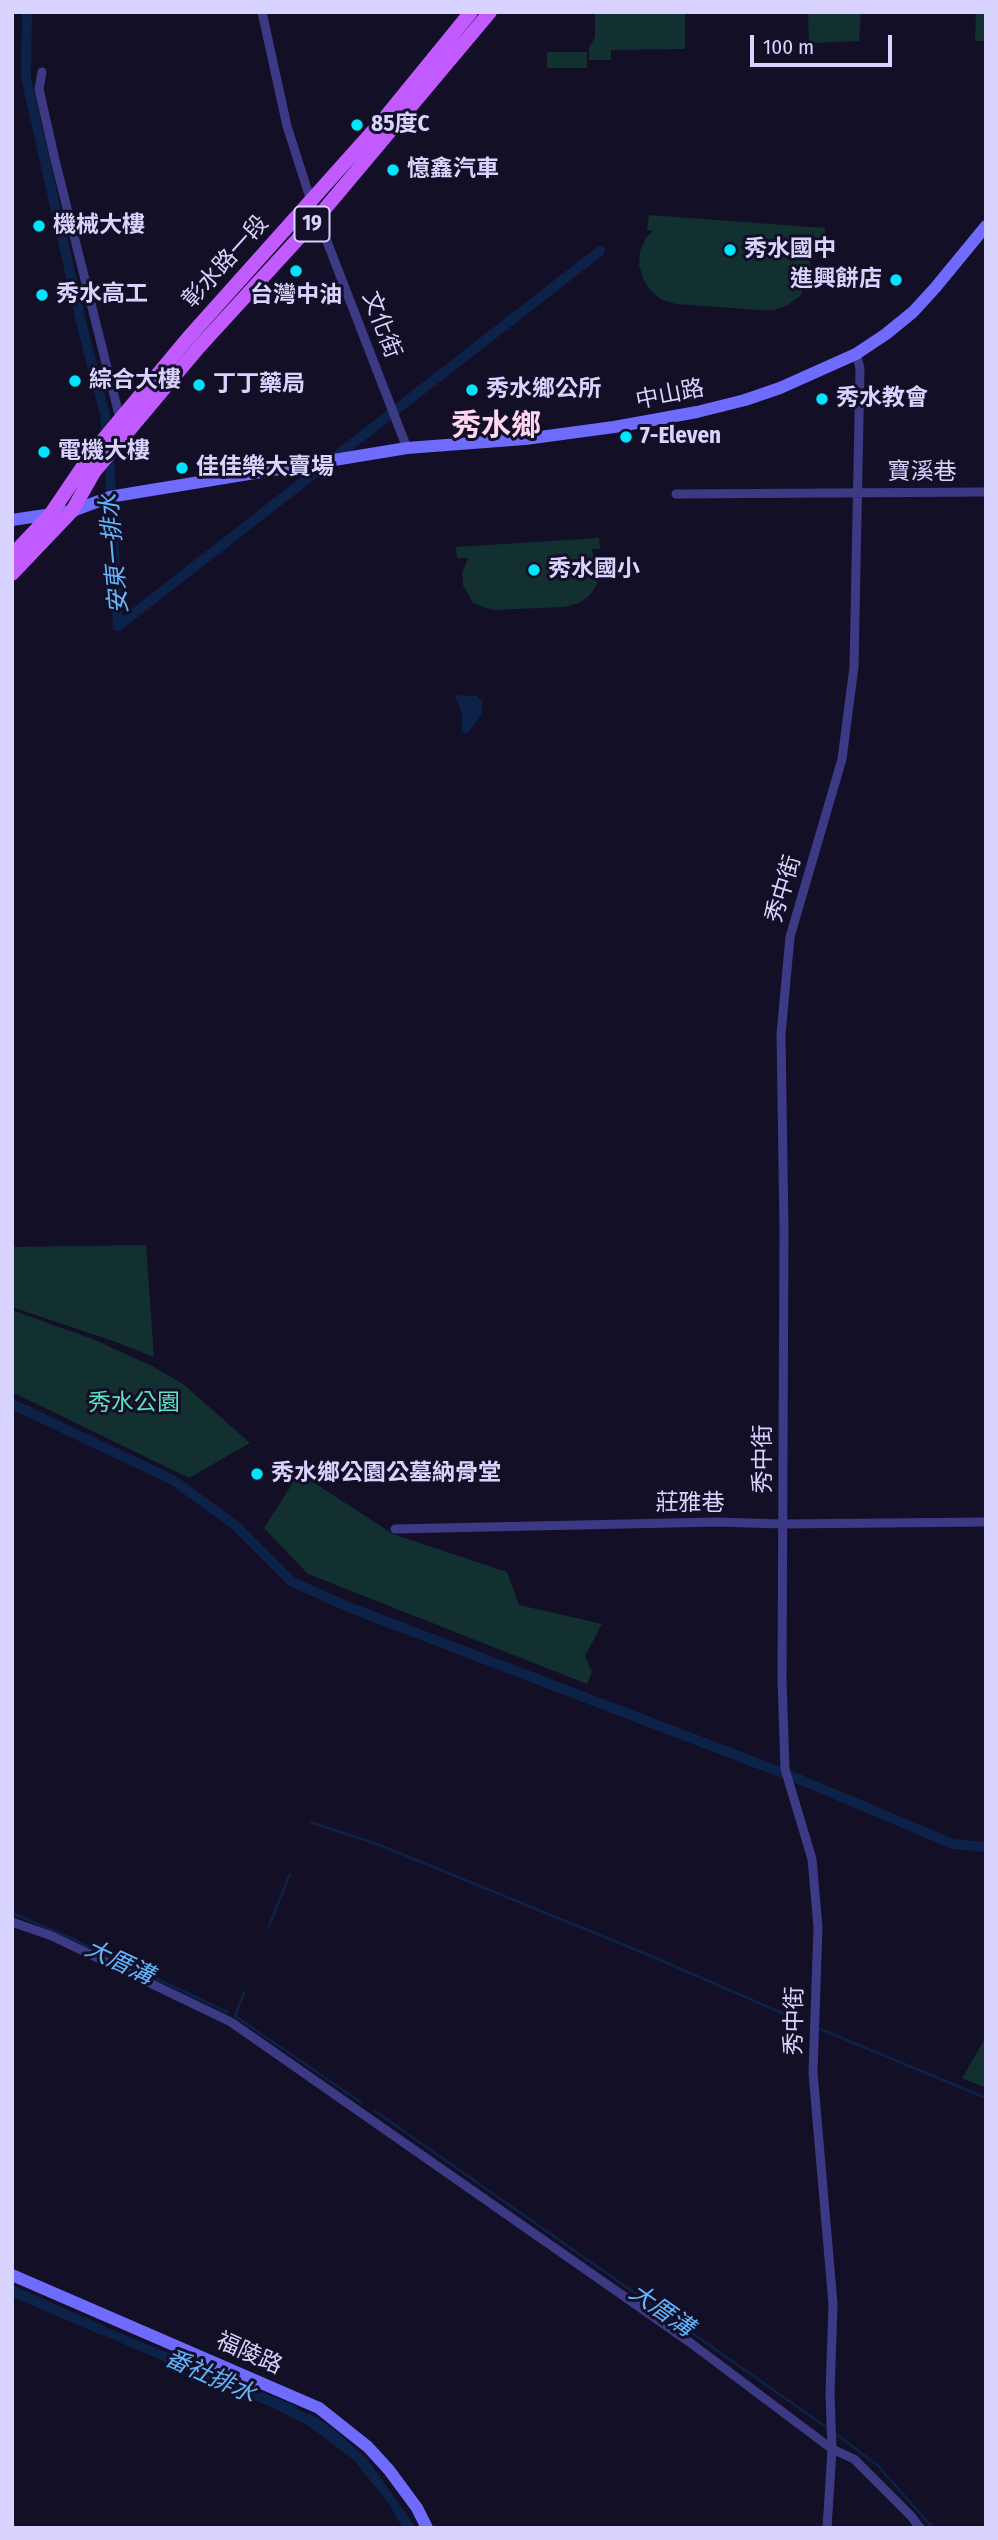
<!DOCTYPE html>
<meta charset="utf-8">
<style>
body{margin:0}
#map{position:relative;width:998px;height:2540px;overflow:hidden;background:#130f26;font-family:"Fira Sans Condensed",sans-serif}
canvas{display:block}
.frame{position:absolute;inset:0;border:14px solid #d9d4ff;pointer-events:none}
.scale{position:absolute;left:750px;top:35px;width:142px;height:32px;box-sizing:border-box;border:4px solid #d9d4ff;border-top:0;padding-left:9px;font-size:21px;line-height:24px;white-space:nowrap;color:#d9d4ff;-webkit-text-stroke:5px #130f26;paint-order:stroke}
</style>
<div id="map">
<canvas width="998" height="2540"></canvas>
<div class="frame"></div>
<div class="scale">100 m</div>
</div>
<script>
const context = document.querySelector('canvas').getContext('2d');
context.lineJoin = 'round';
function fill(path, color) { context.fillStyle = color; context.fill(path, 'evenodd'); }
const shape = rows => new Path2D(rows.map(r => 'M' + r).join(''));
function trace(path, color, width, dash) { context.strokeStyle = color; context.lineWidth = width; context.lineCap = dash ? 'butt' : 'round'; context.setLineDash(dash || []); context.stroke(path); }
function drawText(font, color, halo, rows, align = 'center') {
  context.font = font + ' "Fira Sans Condensed","Noto Sans TC",sans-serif'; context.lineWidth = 6; context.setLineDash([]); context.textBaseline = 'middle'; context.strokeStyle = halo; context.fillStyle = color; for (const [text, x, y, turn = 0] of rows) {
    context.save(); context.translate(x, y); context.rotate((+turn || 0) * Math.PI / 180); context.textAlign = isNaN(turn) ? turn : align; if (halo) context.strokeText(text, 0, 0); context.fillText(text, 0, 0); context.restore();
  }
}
const green = shape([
 [595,12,685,12,685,49,611,50,611,60,589,60,589,48,595,37],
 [808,12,861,12,859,41,809,43],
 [976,12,986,12,986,41,975,41],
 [547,52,587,52,587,68,547,68],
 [649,215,825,228,824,243,803,242,809,256,811,270,807,284,800,296,788,305,774,310,760,310,676,304,662,300,651,291,643,279,639,265,640,251,646,238,652,231,647,230],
 [599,538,600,549,591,549,598,563,597,584,590,595,579,603,565,607,492,610,473,603,463,585,462,573,468,558,457,558,456,547],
 [146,1245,154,1357,113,1341,12,1307,12,1247],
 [12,1310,95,1340,154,1367,183,1384,250,1443,189,1478,12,1392],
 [299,1473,393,1534,507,1572,519,1605,602,1624,585,1656,592,1672,587,1684,308,1574,264,1528],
 [986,2037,986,2088,962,2078]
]);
const water = shape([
 [455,695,477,696,483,702,481,715,468,733,462,732,462,715],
 [12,2285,95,2322,93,2331,12,2297],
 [108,2328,298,2407,292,2416,105,2336],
 [309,2413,335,2430,368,2460,416,2528,403,2528,389,2504,354,2460,303,2422]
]);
const stream = shape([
 [310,1822,377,1844,651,1956,805,2023],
 [12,1913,64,1935,227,2012],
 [269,1926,290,1874],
 [235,2016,362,2103],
 [235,2016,244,1993],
 [820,2029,986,2098],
 [375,2111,829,2429],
 [835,2433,878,2466,933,2528]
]);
const canal = shape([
 [27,12,26,78,82,325,105,415,107,438],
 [109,453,118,626,600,251],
 [12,1404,173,1480,235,1525,292,1582,351,1608,801,1780,953,1844,986,1847],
 [83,2322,102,2330],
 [283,2407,304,2418]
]);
const street = shape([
 [262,12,287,126,309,195,407,448],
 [42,72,39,89,55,160,120,419],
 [676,494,986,492],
 [395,1529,717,1522,782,1524,986,1522],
 [12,1922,52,1936,231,2022,688,2341,832,2449,854,2459,911,2516,920,2528],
 [827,2528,832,2449,830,2394,833,2304,813,2073,818,1927,812,1859,785,1769,782,1680,784,1230,781,1034,790,937,842,759,854,667,860,368,856,354]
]);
const secondary = shape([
 [12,520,72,511,110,497,133,493,407,448,525,439,614,427,697,412,745,400,780,388,856,354,886,334,913,312,935,288,986,226],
 [12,2275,319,2408,368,2447,389,2470,417,2508,427,2528]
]);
const primary = shape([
 [12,555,50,515,92,453,188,338,383,120,471,12],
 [12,574,72,511,94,472,199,347,318,217,490,12]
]);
const markers = [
 [357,125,7,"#00e5ff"],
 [393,170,7,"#00e5ff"],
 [39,226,7,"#00e5ff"],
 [730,250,7,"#00e5ff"],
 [296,271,7,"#00e5ff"],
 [896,280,7,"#00e5ff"],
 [42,295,7,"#00e5ff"],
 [75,381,7,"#00e5ff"],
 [199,385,7,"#00e5ff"],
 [472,390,7,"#00e5ff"],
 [822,399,7,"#00e5ff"],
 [626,437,7,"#00e5ff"],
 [44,452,7,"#00e5ff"],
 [182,468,7,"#00e5ff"],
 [534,570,7,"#00e5ff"],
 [257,1474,7,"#00e5ff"]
];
const shields = [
 [312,224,35]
];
const shieldNames = [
 ["19",312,224]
];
const poiNames = [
 ["85度C",371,125],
 ["憶鑫汽車",407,170],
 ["機械大樓",53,226],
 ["秀水國中",744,250],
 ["進興餅店",882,280,"right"],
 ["秀水高工",56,295],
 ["台灣中油",296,296,"center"],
 ["綜合大樓",89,381],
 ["丁丁藥局",213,385],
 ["秀水鄉公所",486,390],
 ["秀水教會",836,399],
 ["7-Eleven",640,437],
 ["電機大樓",58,452],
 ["佳佳樂大賣場",196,468],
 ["秀水國小",548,570],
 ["秀水鄉公園公墓納骨堂",271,1474]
];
const streetNames = [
 ["彰水路一段",226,262,-48],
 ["文化街",381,325,69],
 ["中山路",670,395,-11],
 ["寶溪巷",922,473],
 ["秀中街",784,889,-73],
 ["秀中街",764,1459,-90],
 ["莊雅巷",690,1504],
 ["秀中街",795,2021,-89],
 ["福陵路",249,2354,24]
];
const parkNames = [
 ["秀水公園",134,1404]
];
const waterNames = [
 ["安東一排水",115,554,-95],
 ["大厝溝",119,1963,25],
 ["大厝溝",661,2311,35],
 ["番社排水",210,2377,24]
];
const districtNames = [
 ["秀水鄉",496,427]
];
fill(green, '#12302f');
fill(water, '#0c2248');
trace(stream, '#0c2248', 2.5);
trace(canal, '#0c2248', 10);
trace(street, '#3d3a85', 9);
trace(secondary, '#6f6bff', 12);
trace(primary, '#c25bff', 14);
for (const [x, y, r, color] of markers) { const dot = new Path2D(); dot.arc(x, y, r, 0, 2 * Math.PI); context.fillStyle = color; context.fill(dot); trace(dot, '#130f26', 2.5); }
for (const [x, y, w] of shields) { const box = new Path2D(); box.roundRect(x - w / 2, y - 17.5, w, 35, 5); context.fillStyle = '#130f26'; context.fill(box); trace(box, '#d9d4ff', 2); }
drawText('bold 21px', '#d9d4ff', null, shieldNames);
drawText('bold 23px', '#d9d4ff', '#130f26', poiNames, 'left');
drawText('23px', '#d9d4ff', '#130f26', streetNames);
drawText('23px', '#5fe0c0', '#130f26', parkNames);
drawText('italic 24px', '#62b6ff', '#130f26', waterNames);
drawText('bold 30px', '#ffd6f0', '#130f26', districtNames);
</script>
